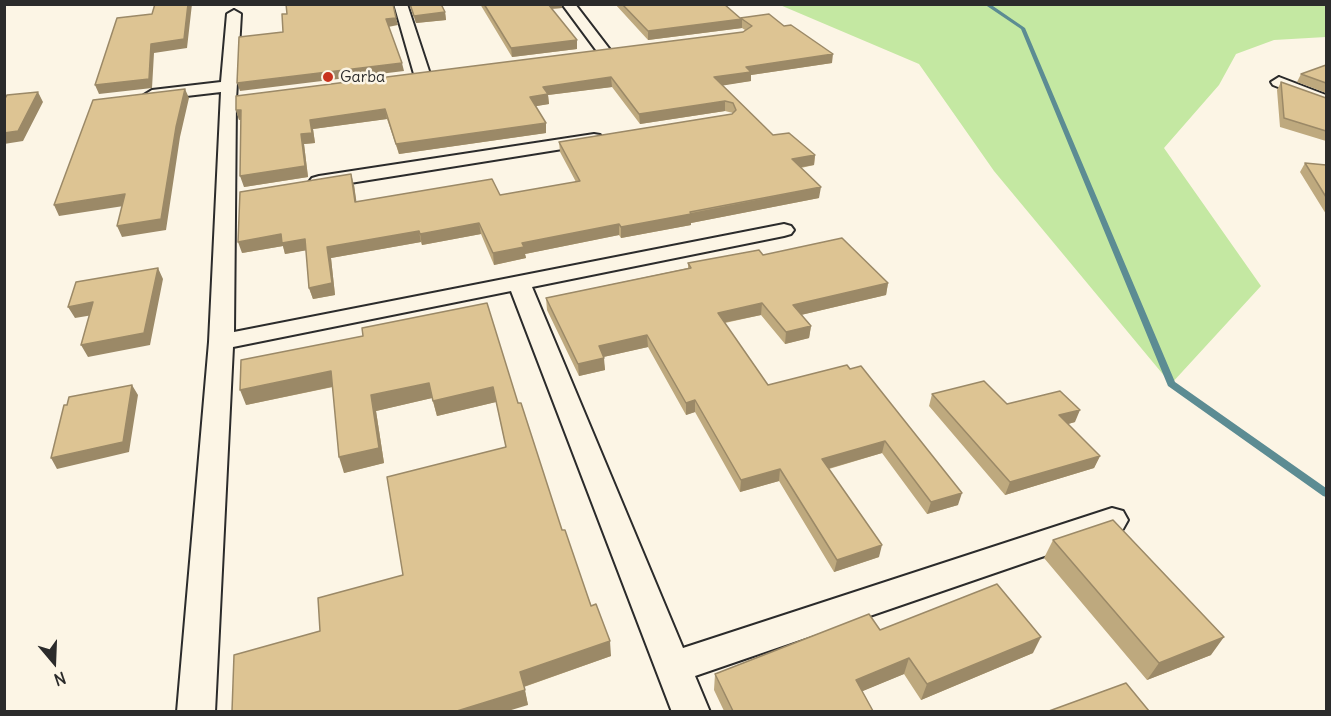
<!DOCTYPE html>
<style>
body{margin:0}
#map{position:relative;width:1331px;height:716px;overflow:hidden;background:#fcf5e5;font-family:Delius,sans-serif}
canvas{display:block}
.frame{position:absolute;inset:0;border:6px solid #2b2b2b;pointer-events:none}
.north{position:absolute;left:24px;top:632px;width:60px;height:60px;-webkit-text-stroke:4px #fcf5e5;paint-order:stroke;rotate:161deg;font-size:16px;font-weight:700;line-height:24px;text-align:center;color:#2b2b2b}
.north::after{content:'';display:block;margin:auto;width:21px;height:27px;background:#2b2b2b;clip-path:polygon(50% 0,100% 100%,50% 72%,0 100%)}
</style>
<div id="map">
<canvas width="1331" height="716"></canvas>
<div class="frame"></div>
<div class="north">N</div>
</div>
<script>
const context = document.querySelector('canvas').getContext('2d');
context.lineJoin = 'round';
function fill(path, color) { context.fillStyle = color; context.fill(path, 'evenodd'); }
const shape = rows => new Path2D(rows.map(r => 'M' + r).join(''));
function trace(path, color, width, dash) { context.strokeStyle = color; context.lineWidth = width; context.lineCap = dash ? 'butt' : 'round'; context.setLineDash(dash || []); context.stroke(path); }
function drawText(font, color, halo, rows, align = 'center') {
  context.font = font + ' Delius,sans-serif'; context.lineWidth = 5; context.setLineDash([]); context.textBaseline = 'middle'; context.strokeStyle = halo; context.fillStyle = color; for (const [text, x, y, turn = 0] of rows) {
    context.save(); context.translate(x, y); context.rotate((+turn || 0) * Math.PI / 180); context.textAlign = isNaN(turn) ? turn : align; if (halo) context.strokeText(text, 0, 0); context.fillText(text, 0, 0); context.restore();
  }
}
const green = shape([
 [780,5,1326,5,1326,37,1274,40,1236,54,1219,85,1164,148,1261,286,1171,384,994,171,919,64]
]);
const stream = shape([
 [990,4,1025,28,1175,382,1326,488,1326,497,1323,496,1168,386,1021,29,984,4,990,4]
]);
const minor = shape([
 [394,4,407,4,430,74,427,77,417,77,414,74,394,4],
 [562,4,575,4,611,51,609,54,599,54,562,4],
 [234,10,241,14,236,100,234,332,784,224,791,226,794,230,791,234,784,236,532,287,683,648,1112,508,1123,511,1128,520,1123,529,695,676,710,712,672,712,511,291,233,347,215,712,177,712,209,342,221,92,152,100,144,95,152,90,221,82,227,14,234,10],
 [1279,77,1326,95,1326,106,1273,85,1271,82,1279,77],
 [594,134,600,135,603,139,600,143,319,188,312,186,309,182,312,178,319,176,594,134]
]);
const wall = shape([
 [409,4,441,4,445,12,446,20,416,23],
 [480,4,562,4,562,8,552,9,577,40,577,49,512,57],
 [615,4,724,4,740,18,832,63,751,75,751,81,722,85,773,135,815,155,814,165,801,168,819,198,691,223,691,225,621,238,619,235,525,254,526,258,494,265,481,234,422,245,421,242,331,258,335,295,313,299,309,288,306,250,285,254,283,246,242,253,354,185,356,201,500,195,576,182,560,152,559,142,732,114,733,113,725,111,640,124,612,87,548,95,549,104,536,106,546,123,546,133,399,154,387,119,313,129,315,143,304,144,308,177,244,187,241,120,239,120,236,110,743,32,745,30,742,28,648,40],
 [1326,62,1326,93,1297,82,1301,74,1325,66],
 [1281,82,1326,98,1326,141,1280,127,1277,90],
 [1305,163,1326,165,1326,214,1321,206,1300,172],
 [763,255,888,283,886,295,801,315,811,326,809,338,785,344,761,315,725,323,768,385,847,365,958,505,927,514,882,453,829,469,879,557,834,572,779,481,740,492,695,412,686,415,648,347,603,357,605,370,579,376,547,310,546,298,688,268,688,263],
 [363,336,518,403,562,530,611,656,524,687,528,705,320,631,403,575,506,447,496,402,437,416,432,398,376,411,384,463,344,473,333,387,246,405],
 [932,394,1007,404,1075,422,1068,424,1100,456,1094,468,1005,495,929,406],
 [1053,540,1211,655,1147,680,1044,558],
 [880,630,1033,653,921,700,904,674,862,691,873,711,724,711,714,690,715,674]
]);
const shadedWall = shape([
 [188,4,192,4,187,48,154,53,152,88,99,94,95,85,151,44],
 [546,4,562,4,562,8,546,9],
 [445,12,446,20,416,23,414,16],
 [396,18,398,25,388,27,386,19],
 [742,19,742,28,648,40,648,31],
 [577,40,577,49,512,57,511,48],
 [833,54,832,63,751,75,751,81,714,87,714,77,746,67],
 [402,63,404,71,240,91,237,83],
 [611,77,612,87,548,95,549,104,531,107,530,97,543,87],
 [185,89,189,98,180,137,166,230,122,237,117,226,176,127],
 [38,92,43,102,23,141,4,144,4,133],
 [725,101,725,111,640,124,639,114],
 [385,109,387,119,313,129,315,143,304,144,308,177,244,187,240,176,301,134,310,120],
 [236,110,241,110,245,119,239,120],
 [546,123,546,133,399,154,396,144],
 [815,155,814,165,790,169,792,159],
 [351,174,354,185,358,212,355,202],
 [821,187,819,198,691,223,691,225,621,238,621,227],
 [125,194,130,205,59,216,54,205],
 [479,223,481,234,422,245,420,234],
 [619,224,619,235,525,254,526,258,494,265,493,253,522,243],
 [419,231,421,242,331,258,335,295,313,299,309,288,327,247],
 [281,234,305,239,308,250,285,254,283,246,242,253,238,242],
 [158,268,163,279,150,345,88,357,81,345],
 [888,283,886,295,792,317,793,305],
 [93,302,99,314,75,318,68,307],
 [762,303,761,315,717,324,718,313],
 [811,326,809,338,785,344,786,332],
 [647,335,648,347,599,358,599,346],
 [604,358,605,370,579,376,578,364],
 [331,371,336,386,246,405,240,390],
 [429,383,432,398,376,411,384,463,344,473,339,457,371,395],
 [132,385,138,395,129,452,57,469,51,458],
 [493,387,496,402,437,416,433,401],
 [695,400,695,412,686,415,686,403],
 [1080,410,1075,422,1054,428,1059,415],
 [885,441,882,453,820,471,822,459],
 [1100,456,1094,468,1005,495,1010,482],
 [780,469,779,481,740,492,741,480],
 [962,493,958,505,927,514,931,502],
 [882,545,879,557,834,572,837,560],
 [1041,637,1033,653,921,700,927,684],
 [1224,637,1211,655,1147,680,1159,663],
 [610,641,611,656,523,687,520,672],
 [909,658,904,674,851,696,856,680],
 [525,690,528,705,508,711,457,711]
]);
const building = shape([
 [155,4,188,4,184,39,151,44,149,79,95,85,117,18,152,14,155,4],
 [286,4,393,4,396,18,386,19,402,63,237,83,239,37,283,32,282,14,287,14,286,4],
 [410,4,441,4,445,12,414,16,410,4],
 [484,4,548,4,577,40,511,48,484,4],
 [622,4,724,4,740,18,769,14,784,26,791,25,833,54,746,67,751,72,714,77,773,135,789,133,815,155,792,159,821,187,690,212,691,214,621,227,619,224,522,243,524,247,493,253,479,223,420,234,419,231,327,247,332,283,309,288,305,239,282,243,281,234,238,242,240,192,351,174,355,202,492,179,500,195,580,181,559,142,732,114,736,110,733,103,725,101,639,114,611,77,543,87,548,94,530,97,546,123,396,144,385,109,310,120,312,133,301,134,305,166,240,176,241,110,236,110,236,96,743,32,752,26,742,19,648,31,622,4],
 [1326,65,1326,83,1301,74,1326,65],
 [1281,82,1326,98,1326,131,1284,118,1281,82],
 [185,89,176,127,161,219,117,226,125,194,54,205,93,100,185,89],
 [38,92,18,131,4,133,4,100,7,95,38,92],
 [1305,163,1326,165,1326,198,1326,197,1305,163],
 [842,238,888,283,793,305,811,326,786,332,762,303,718,313,768,385,847,365,850,369,861,366,962,493,931,502,885,441,822,459,882,545,837,560,780,469,741,480,695,400,686,403,647,335,599,346,604,358,578,364,546,298,691,268,688,263,759,250,763,255,842,238],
 [158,268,144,333,81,345,93,302,68,307,76,282,158,268],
 [487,303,518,403,521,403,562,530,565,530,591,606,596,604,610,641,520,672,525,690,457,711,232,711,234,655,320,631,318,598,403,575,387,477,506,447,493,387,433,401,429,383,371,395,379,448,339,457,331,371,240,390,241,360,363,336,362,328,487,303],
 [984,381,1007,404,1060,391,1080,410,1059,415,1100,456,1010,482,932,394,984,381],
 [132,385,123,442,51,458,64,405,67,405,69,397,132,385],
 [1113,520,1224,637,1159,663,1053,540,1113,520],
 [997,584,1041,637,927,684,909,658,856,680,873,711,733,711,715,674,869,614,880,630,997,584],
 [1126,683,1149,711,1049,711,1126,683]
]);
const markers = [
 [328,77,6,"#c8321e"]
];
const farPoinames = [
 ["Garba",340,77]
];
fill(green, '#c4e8a2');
fill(stream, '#5c8c93');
trace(minor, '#2b2b2b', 4);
fill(minor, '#fcf5e5');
fill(wall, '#bea97e');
fill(shadedWall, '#9b8967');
fill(building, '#ddc493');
trace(building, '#9b8967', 1.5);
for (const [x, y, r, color] of markers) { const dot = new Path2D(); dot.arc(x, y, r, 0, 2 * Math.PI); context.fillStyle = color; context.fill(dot); trace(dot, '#fcf5e5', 2); }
drawText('16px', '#2b2b2b', '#fcf5e5', farPoinames, 'left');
</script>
